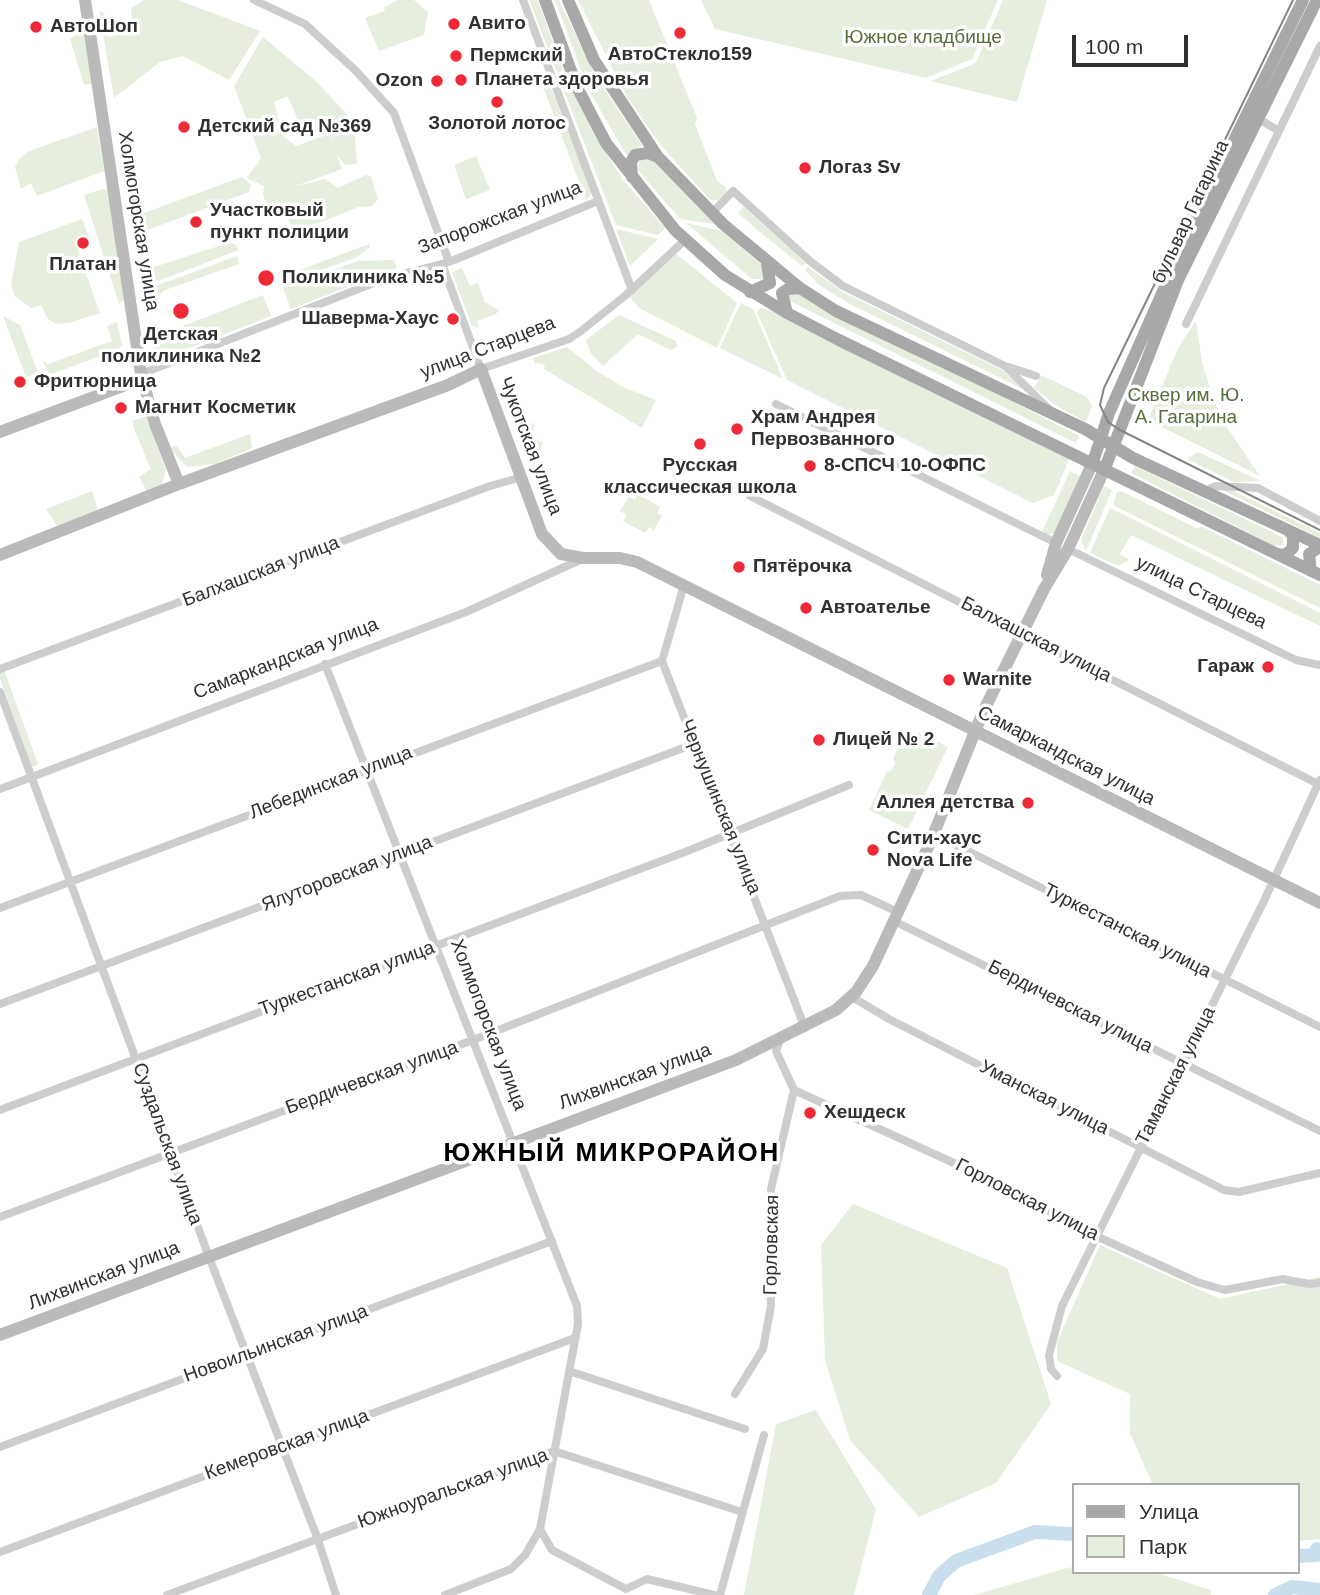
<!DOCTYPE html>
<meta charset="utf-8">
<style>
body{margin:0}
#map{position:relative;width:1320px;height:1595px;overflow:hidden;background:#fff;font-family:Arial,sans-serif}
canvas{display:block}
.legend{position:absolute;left:1072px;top:1483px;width:228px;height:91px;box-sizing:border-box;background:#fff;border:2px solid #acacac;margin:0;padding:9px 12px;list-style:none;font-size:21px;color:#303030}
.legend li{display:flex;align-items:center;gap:14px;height:35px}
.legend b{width:35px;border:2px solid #acacac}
.scale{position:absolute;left:1072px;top:35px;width:116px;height:32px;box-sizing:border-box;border:4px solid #303030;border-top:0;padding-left:9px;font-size:21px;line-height:24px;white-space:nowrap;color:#303030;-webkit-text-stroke:5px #fff;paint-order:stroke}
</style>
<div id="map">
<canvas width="1320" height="1595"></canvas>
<ul class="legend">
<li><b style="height:9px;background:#a8a8a8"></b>Улица</li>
<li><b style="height:19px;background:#e6eede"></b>Парк</li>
</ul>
<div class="scale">100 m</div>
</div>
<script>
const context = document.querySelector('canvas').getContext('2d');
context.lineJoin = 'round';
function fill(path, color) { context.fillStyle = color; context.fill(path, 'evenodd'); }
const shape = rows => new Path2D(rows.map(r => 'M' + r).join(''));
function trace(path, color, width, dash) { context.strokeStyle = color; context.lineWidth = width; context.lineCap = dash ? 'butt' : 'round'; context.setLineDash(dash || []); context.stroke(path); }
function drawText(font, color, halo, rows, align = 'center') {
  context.font = font + ' Arial,sans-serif'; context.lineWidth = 7; context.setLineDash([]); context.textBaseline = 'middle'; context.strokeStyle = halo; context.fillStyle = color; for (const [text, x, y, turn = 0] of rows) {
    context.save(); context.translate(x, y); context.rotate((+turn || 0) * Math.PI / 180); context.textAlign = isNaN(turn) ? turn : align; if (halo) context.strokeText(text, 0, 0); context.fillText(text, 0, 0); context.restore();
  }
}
const green = shape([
 [144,0,178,0,260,31,229,80,183,56,160,62,114,98,99,11,104,13,110,37,127,32,132,19,131,8],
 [398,0,414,0,428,12,424,35,379,51,365,18,385,11,384,7],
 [529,0,538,0,563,70,590,125,622,179,665,228,658,235,616,225],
 [555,0,559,0,595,75,642,145,627,156,588,89],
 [578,0,649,0,697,118,695,124,717,181,726,187,727,192,719,200,710,200,660,144,627,97],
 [701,0,998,0,972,59,926,78,715,29],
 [1003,0,1047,0,1017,102,931,81,976,63],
 [83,30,94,83,84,85,70,39],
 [263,37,317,82,349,117,303,133,288,96,274,102,283,136,296,146,329,134,333,143,330,133,349,122,355,138,357,164,345,165,337,155,342,169,293,187,325,179,338,188,366,175,371,177,378,199,372,206,358,207,295,233,286,215,279,212,271,214,268,210,263,194,264,186,247,178,261,158,234,86],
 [545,73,592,193,586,200,539,76],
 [97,127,104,171,37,196,31,183,21,189,15,167,20,158,29,151],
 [476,156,490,190,466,199,454,165],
 [650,158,656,164,714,224,680,219,638,170,640,159],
 [242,177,251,185,249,192,134,235,133,217],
 [103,189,109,192,124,300,119,304,84,195],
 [744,207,797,255,806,264,802,266,755,228,738,213],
 [82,219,90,239,76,245,100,313,69,323,56,324,48,319,41,305,31,308,15,296,11,285,19,242],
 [686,223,722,231,763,266,765,274,763,279,752,279],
 [616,229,658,239,630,266],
 [228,243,235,244,239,250,145,286,152,278,143,272,145,270],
 [369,244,370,247,357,257,283,284,281,277],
 [675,253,737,303,717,348,639,308,629,296],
 [237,256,239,264,165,290,149,305,144,314,142,291],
 [394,260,397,268,291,309,283,288,358,261],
 [808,267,843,292,1002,370,1027,391,850,304,819,285,805,270],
 [462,268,470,286,478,283,485,302,499,310,496,314,477,321,479,328,472,326,452,272],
 [796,290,1079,436,1076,443,788,300,788,294],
 [263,295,271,316,154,362,155,344,170,331],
 [741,303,753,309,783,379,720,348],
 [760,308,783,314,1070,457,1054,495,1033,503,787,380,757,312],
 [619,315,676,341,677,347,671,350,638,334,603,366,591,354,586,340],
 [3,316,20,325,38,373,26,377],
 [1196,321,1202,362,1214,401,1228,429,1260,476,1148,420,1178,348],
 [117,322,122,345,119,349,49,375,43,361,48,364,112,341,107,326],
 [567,347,598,372,625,388,656,400,642,428,544,369,545,366,537,362,535,364,533,358],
 [1041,375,1087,397,1092,406,1086,422,1057,406,1034,388],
 [514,415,535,425,532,437,543,443,535,463,536,472],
 [146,416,166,470,162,485,147,491,139,477,151,469,133,426,133,421],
 [250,434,252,448,215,464,187,467,169,448,176,445,185,458],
 [1198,452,1261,481,1234,482,1187,459],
 [1135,466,1282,537,1284,545,1275,546,1131,473],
 [1070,471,1080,476,1055,533,1047,535,1042,532],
 [1104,486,1112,490,1086,551,1081,540],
 [1227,488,1320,533,1320,538,1221,489],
 [92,491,98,510,57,526,46,509],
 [1121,491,1198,529,1201,526,1320,585,1320,608,1113,505,1117,492],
 [638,494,660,507,657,513,662,516,654,530,649,527,645,533,623,521,627,515,620,511,629,496,634,500],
 [1110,508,1320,613,1320,626,1131,535,1120,554,1129,560,1118,566,1090,553],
 [4,670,38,764,32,767,0,679,0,672],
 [919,732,948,747,908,829,869,810,887,771,890,772,896,762,893,759,901,741,917,736],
 [853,1204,1007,1268,1051,1404,996,1483,919,1517,850,1440,825,1360,821,1245],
 [1100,1245,1220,1299,1320,1277,1320,1539,1297,1541,1297,1485,1153,1485,1130,1433,1130,1394,1057,1361,1057,1342],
 [816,1410,876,1509,854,1595,744,1595,776,1424],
 [1071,1567,1073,1572,1154,1572,1211,1590,1211,1595,974,1595]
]);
const river = shape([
 [1297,1556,1317,1555,1317,1549,1320,1551],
 [929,1595,939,1576,956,1561,1035,1532,1073,1534],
 [1275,1595,1292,1587,1320,1590]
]);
const street = shape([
 [254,0,305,24,356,71,394,113,449,262],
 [523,0,632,290],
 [1257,118,1279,131],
 [712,213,733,191,811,262,843,286,1005,366,1050,410],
 [442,264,481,369,569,339,581,331,626,295,685,240],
 [1186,324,1320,46],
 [1009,367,1036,376],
 [141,374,384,279,449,262,598,201],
 [776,404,1056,543],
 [1205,492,1215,486,1258,488,1320,521],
 [750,496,1320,785],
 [1068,549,1296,660,1320,665],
 [684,585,662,661,805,1028],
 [325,664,577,1306,578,1324,540,1529],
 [0,669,490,486,522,477],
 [0,692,209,1257,317,1537,336,1595],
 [0,789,466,612,580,560],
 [934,834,1320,1027],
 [0,908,662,661],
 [894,921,1320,1131],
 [852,997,889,1019,1224,1190,1239,1192,1320,1173],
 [0,1004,694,744],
 [781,1038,776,1051,794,1090,978,1174,1096,1236,1197,1282,1225,1290,1283,1279,1309,1284,1320,1283],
 [0,1110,685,852,849,785],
 [0,1217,473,1040,840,896,861,895,898,912],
 [569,1371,745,1429],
 [1057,1376,1051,1369,1049,1355,1062,1306,1263,903,1320,780],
 [735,1394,763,1349,771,1306,771,1189,794,1090],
 [0,1447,552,1241],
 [0,1552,575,1338],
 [167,1595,554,1451,742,1512],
 [445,1595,511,1569,525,1555,540,1529,552,1550,626,1589,647,1579,714,1595],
 [720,1595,764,1435]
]);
const secondary = shape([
 [85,0,141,374,155,424,179,484],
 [0,432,142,379],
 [0,555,179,484,448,385,481,369,542,534,561,554,583,558,620,558,637,562,1320,903],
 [1047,575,1056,543,1093,462],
 [0,1335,736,1060,836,1010,856,992,873,966,930,843,983,712,1044,589,1068,549,1105,468]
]);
const primary = shape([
 [545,0,577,87,606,143,675,230,725,275,787,313,839,340,1320,575],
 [568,0,594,60,658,157,723,224,800,288,836,311,1085,429,1133,458,1320,545],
 [632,177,631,162,635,155,648,153,658,157],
 [750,292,770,283,767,263],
 [787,313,782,293,788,289,800,288],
 [1093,462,1109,413,1192,226,1303,0],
 [1105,468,1178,280,1317,0],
 [1277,554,1285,555,1293,548,1293,536,1288,530],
 [1311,571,1309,554,1320,547]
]);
const tram = shape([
 [1293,0,1104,388,1100,405,1108,422,1120,430,1320,530]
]);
const markers = [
 [454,24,7,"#ef2a36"],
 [36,27,7,"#ef2a36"],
 [680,33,7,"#ef2a36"],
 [456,56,7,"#ef2a36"],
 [461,80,7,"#ef2a36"],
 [437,81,7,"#ef2a36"],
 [497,102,7,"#ef2a36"],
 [184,127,7,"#ef2a36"],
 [805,168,7,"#ef2a36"],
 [196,222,7,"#ef2a36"],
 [83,243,7,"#ef2a36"],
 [266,278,9,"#ef2a36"],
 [181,311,9,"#ef2a36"],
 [453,319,7,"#ef2a36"],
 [20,382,7,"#ef2a36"],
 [121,408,7,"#ef2a36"],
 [737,429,7,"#ef2a36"],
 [700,444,7,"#ef2a36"],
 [810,466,7,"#ef2a36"],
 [739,567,7,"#ef2a36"],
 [806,608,7,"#ef2a36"],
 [1268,667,7,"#ef2a36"],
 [949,680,7,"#ef2a36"],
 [819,740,7,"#ef2a36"],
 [1028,803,7,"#ef2a36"],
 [873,850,7,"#ef2a36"],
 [810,1113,7,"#ef2a36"]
];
const poiNames = [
 ["Авито",468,24],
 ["АвтоШоп",50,27],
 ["АвтоСтекло159",680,55,"center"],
 ["Пермский",470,56],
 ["Планета здоровья",475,80],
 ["Ozon",423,81,"right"],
 ["Золотой лотос",497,124,"center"],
 ["Детский сад №369",198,127],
 ["Логаз Sv",819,168],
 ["Участковый",210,211],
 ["пункт полиции",210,233],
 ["Платан",83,265,"center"],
 ["Поликлиника №5",282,278],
 ["Шаверма-Хаус",439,319,"right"],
 ["Детская",181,335,"center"],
 ["поликлиника №2",181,357,"center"],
 ["Фритюрница",34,382],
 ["Магнит Косметик",135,408],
 ["Храм Андрея",751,418],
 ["Первозванного",751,440],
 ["Русская",700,466,"center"],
 ["классическая школа",700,488,"center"],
 ["8-СПСЧ 10-ОФПС",824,466],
 ["Пятёрочка",753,567],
 ["Автоателье",820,608],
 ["Гараж",1254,667,"right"],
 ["Warnite",963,680],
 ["Лицей № 2",833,740],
 ["Аллея детства",1014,803,"right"],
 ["Сити-хаус",887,839],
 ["Nova Life",887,861],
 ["Хешдеск",824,1113]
];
const parkNames = [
 ["Южное кладбище",923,38],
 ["Сквер им. Ю.",1186,396],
 ["А. Гагарина",1186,418]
];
const streetNames = [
 ["бульвар Гагарина",1191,212,-65],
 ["Запорожская улица",500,218,-21],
 ["Холмогорская улица",138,221,81],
 ["улица Старцева",488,348,-21],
 ["Чукотская улица",530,446,69],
 ["Балхашская улица",261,572,-21],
 ["улица Старцева",1201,593,26],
 ["Балхашская улица",1036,640,27],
 ["Самаркандская улица",286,659,-21],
 ["Самаркандская улица",1066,756,27],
 ["Лебединская улица",331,783,-21],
 ["Чернушинская улица",720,807,68],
 ["Ялуторовская улица",347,874,-21],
 ["Туркестанская улица",1127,931,27],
 ["Туркестанская улица",347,979,-20],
 ["Бердичевская улица",1070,1007,27],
 ["Холмогорская улица",488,1025,69],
 ["Таманская улица",1176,1076,-63],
 ["Лихвинская улица",635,1077,-20],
 ["Бердичевская улица",372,1078,-20],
 ["Уманская улица",1044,1098,27],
 ["Суздальская улица",167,1144,70],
 ["Горловская улица",1027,1200,27],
 ["Горловская",772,1245,-89],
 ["Лихвинская улица",104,1276,-21],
 ["Новоильинская улица",276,1344,-20],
 ["Кемеровская улица",287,1445,-20],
 ["Южноуральская улица",453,1489,-20]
];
const districtNames = [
 ["ЮЖНЫЙ МИКРОРАЙОН",612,1154]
];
fill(green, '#e6eede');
trace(river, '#c9dfee', 14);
trace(street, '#cdcdcd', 8);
trace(secondary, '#bababa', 12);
trace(primary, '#a8a8a8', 12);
trace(tram, '#858585', 2);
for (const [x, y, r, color] of markers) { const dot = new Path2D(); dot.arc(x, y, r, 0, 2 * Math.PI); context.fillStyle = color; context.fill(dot); trace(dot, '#fff', 2.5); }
drawText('bold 19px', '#303030', '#fff', poiNames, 'left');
drawText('19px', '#526f3a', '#fff', parkNames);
drawText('19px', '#303030', '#fff', streetNames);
context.letterSpacing = '2px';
drawText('bold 26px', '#000', '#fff', districtNames);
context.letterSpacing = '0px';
</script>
